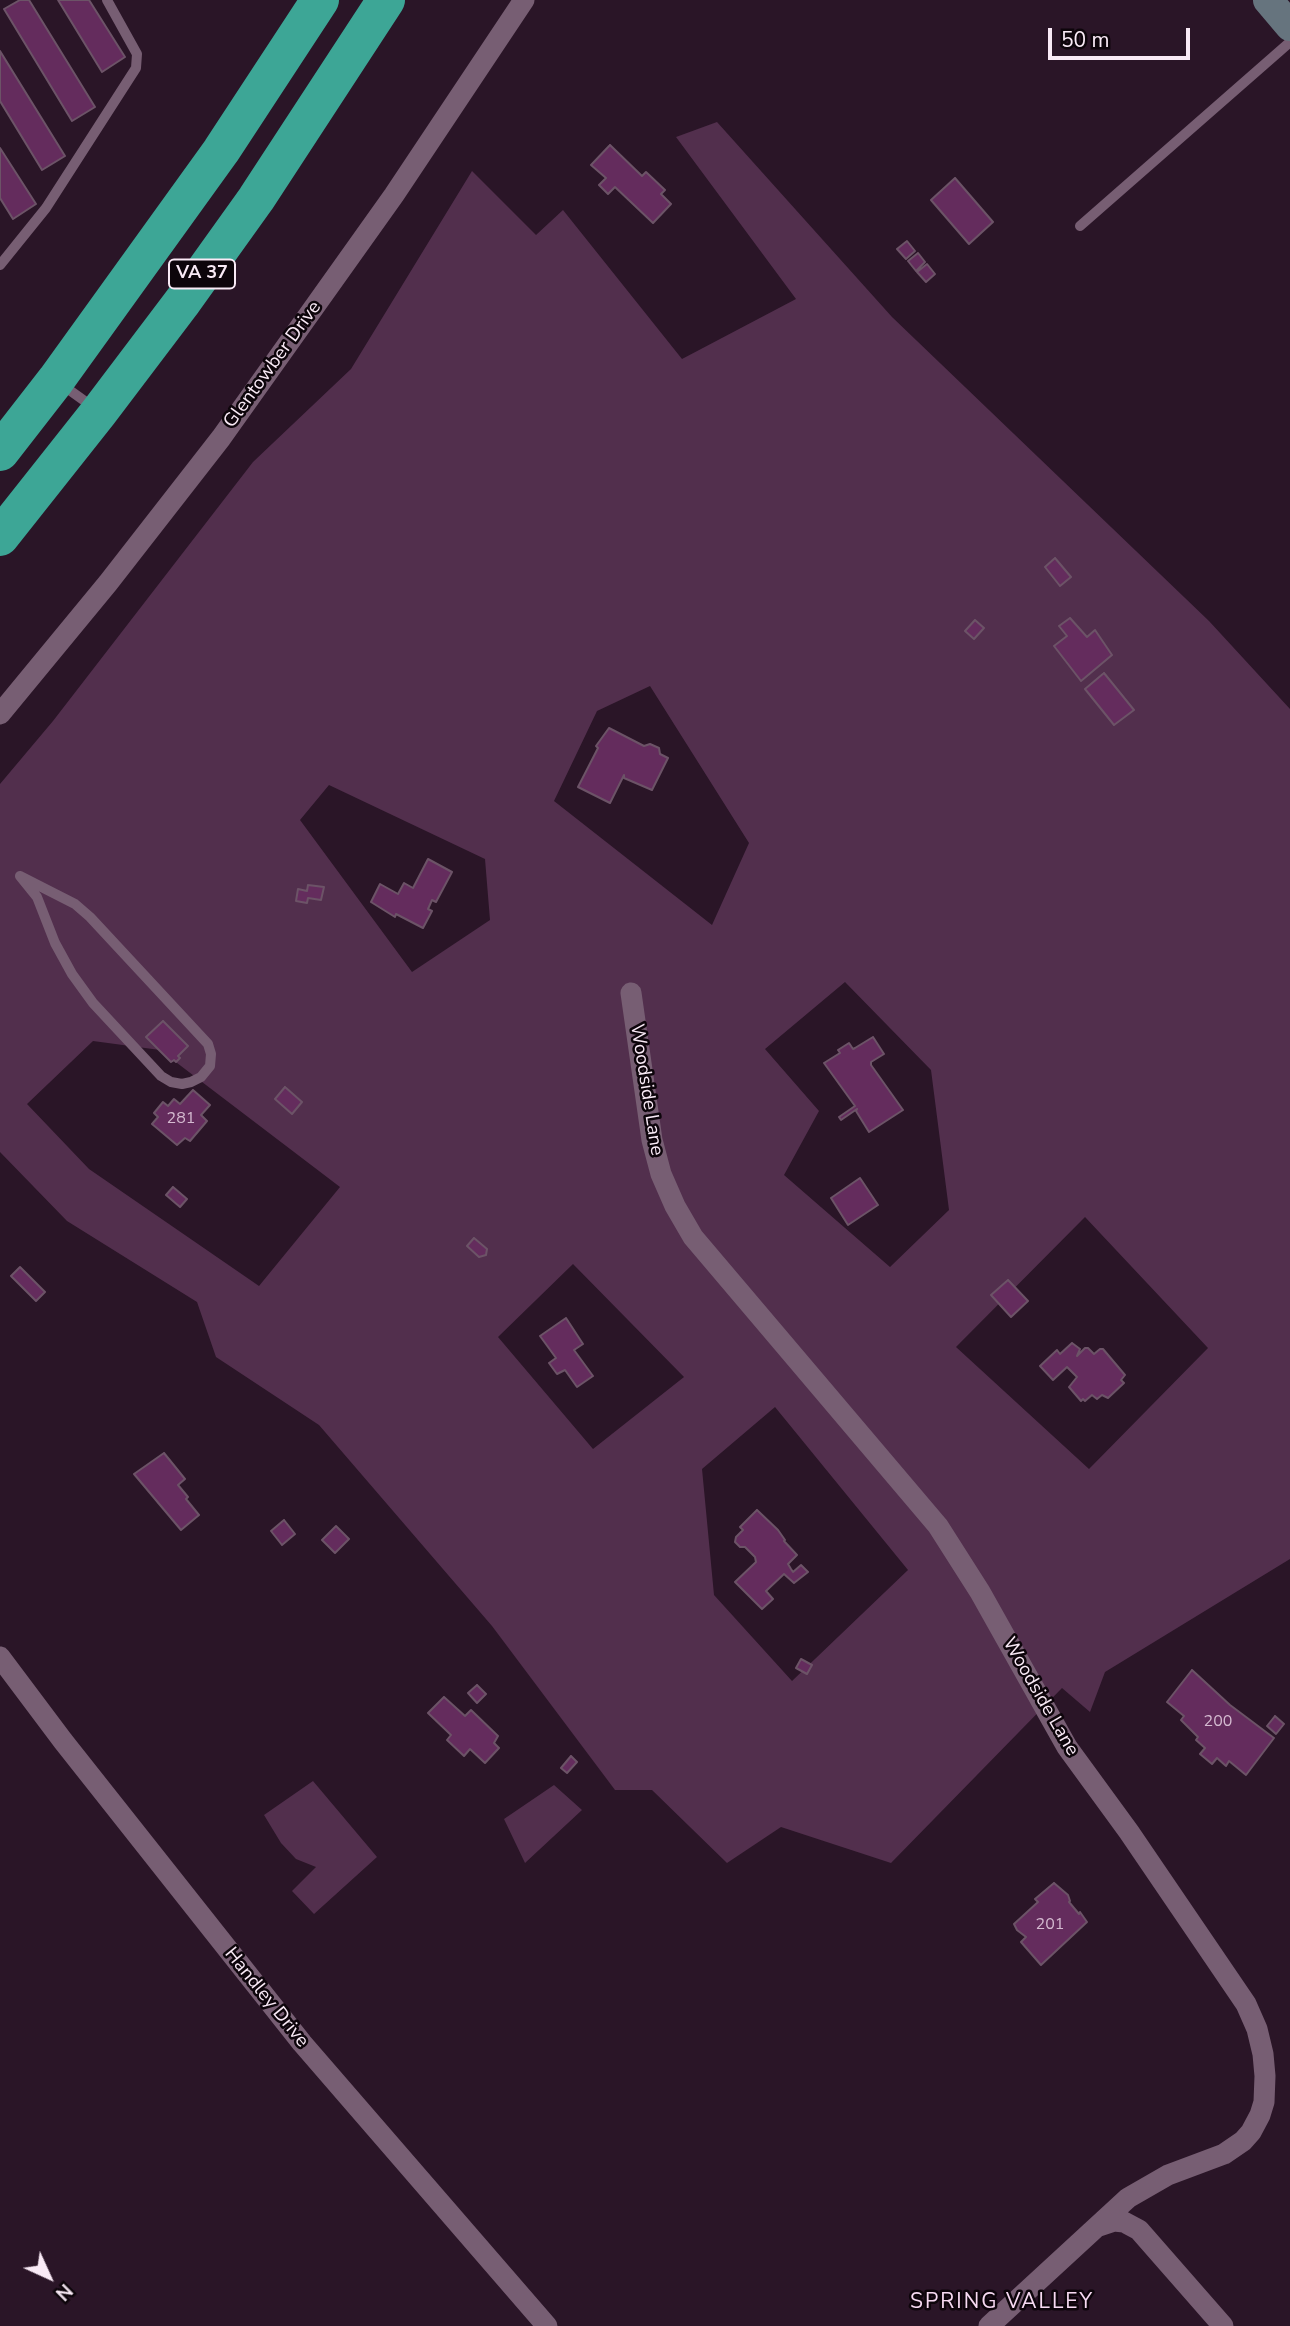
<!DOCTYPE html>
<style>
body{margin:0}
#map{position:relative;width:1290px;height:2326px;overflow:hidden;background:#2a1527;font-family:"Nunito Sans",sans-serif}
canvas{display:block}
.north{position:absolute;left:14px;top:2242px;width:70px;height:70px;-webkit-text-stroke:5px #0d050b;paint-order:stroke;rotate:135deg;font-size:19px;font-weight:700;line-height:28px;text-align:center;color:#f9eaf6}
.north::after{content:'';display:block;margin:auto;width:24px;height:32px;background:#f9eaf6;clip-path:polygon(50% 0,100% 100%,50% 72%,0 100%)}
.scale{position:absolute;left:1048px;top:28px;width:142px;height:32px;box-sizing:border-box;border:4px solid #f9eaf6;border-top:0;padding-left:9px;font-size:21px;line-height:24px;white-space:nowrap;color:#f9eaf6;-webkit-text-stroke:5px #0d050b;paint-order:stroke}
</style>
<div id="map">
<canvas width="1290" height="2326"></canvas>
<div class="north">N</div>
<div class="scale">50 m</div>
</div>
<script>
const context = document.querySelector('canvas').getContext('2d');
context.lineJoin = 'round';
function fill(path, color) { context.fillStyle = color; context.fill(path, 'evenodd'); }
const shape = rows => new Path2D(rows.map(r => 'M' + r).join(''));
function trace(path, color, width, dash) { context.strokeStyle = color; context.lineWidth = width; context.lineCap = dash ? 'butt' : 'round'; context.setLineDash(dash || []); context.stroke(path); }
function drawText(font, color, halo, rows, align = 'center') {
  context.font = font + ' "Nunito Sans",sans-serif'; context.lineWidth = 5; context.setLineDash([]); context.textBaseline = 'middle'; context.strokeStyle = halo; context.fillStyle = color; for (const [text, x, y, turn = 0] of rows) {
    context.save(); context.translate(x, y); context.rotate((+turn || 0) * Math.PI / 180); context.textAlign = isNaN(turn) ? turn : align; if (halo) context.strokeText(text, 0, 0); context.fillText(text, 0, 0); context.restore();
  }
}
const green = shape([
 [717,122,892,317,1209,621,1290,709,1290,1559,1105,1672,1090,1712,1062,1688,891,1863,781,1827,727,1863,652,1790,615,1790,492,1626,319,1425,216,1357,197,1302,67,1221,0,1152,0,784,53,721,253,462,351,369,472,171,536,235,563,210,682,359,796,299,676,137],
 [650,686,749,843,712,925,554,801,597,711],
 [329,785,485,859,490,920,412,972,300,820],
 [845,982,931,1070,949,1210,890,1267,784,1175,819,1111,765,1049],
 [93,1041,160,1050,340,1187,259,1286,89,1169,27,1104],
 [1085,1217,1208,1348,1089,1469,956,1347],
 [573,1264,684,1377,593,1449,498,1337],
 [775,1407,908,1570,792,1681,714,1595,702,1469],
 [313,1781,377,1857,314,1914,292,1891,316,1867,296,1859,281,1843,264,1815],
 [554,1785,582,1810,525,1863,504,1819]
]);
const building = shape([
 [20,0,29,0,95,107,72,121,4,9,20,0],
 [58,0,89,0,125,57,102,72,58,0],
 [0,51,65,156,42,170,0,101,0,51],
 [610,145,642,176,646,172,665,190,661,194,671,204,653,223,615,187,608,194,599,185,606,178,591,165,610,145],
 [0,148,36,204,13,219,0,198,0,148],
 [955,178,993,222,969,244,931,200,955,178],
 [907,241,915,251,906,259,897,249,907,241],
 [918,253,925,262,916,271,908,261,918,253],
 [927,264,935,274,926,282,917,272,927,264],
 [1055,558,1071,577,1060,586,1045,567,1055,558],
 [1070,618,1087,637,1095,630,1112,655,1081,681,1054,646,1067,636,1059,626,1070,618],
 [975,620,984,628,974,639,965,631,975,620],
 [1104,673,1134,710,1114,725,1085,689,1104,673],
 [609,728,644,746,650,744,659,748,660,754,668,758,652,790,624,778,624,775,610,803,578,787,598,748,596,746,609,728],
 [428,859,452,872,436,902,432,900,428,909,432,911,423,928,396,914,395,917,371,902,380,884,398,894,404,883,413,888,428,859],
 [308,885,324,887,321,900,308,898,307,903,296,901,298,889,307,891,308,885],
 [163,1021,188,1046,178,1056,180,1058,176,1062,174,1060,171,1062,146,1037,163,1021],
 [873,1037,884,1054,871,1062,871,1065,903,1110,869,1132,856,1111,857,1109,841,1120,839,1117,855,1106,824,1063,840,1053,838,1050,849,1043,853,1049,855,1048,873,1037],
 [285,1087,302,1102,292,1114,275,1099,285,1087],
 [193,1090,210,1105,201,1115,207,1121,190,1141,185,1138,177,1145,152,1124,158,1117,154,1113,163,1102,168,1106,174,1099,180,1104,193,1090],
 [860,1178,878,1205,848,1225,831,1198,860,1178],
 [173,1187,187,1199,180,1207,166,1195,173,1187],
 [474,1238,487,1249,486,1255,479,1257,467,1246,474,1238],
 [20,1267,45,1292,36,1301,11,1276,20,1267],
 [1008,1280,1028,1301,1011,1317,991,1295,1008,1280],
 [566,1318,583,1344,574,1350,593,1376,577,1387,565,1370,557,1374,549,1363,556,1358,540,1336,566,1318],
 [1072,1343,1080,1349,1077,1356,1085,1348,1088,1348,1094,1354,1100,1349,1103,1349,1125,1375,1121,1380,1124,1383,1108,1398,1102,1395,1097,1399,1092,1395,1085,1401,1083,1399,1081,1401,1069,1387,1077,1377,1067,1367,1053,1380,1040,1366,1057,1350,1060,1354,1072,1343],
 [164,1453,185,1479,178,1485,188,1497,186,1499,199,1515,181,1530,134,1474,164,1453],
 [757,1510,778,1530,785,1540,784,1541,797,1555,788,1564,791,1569,793,1572,801,1565,808,1572,794,1583,784,1574,766,1591,773,1599,762,1609,735,1582,756,1562,755,1557,745,1547,740,1547,735,1542,736,1537,743,1530,740,1527,757,1510],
 [284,1520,295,1534,282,1545,271,1531,284,1520],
 [336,1526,349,1539,335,1553,322,1540,336,1526],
 [801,1659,812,1665,807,1674,796,1668,801,1659],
 [1192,1670,1230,1705,1274,1738,1246,1775,1229,1761,1226,1766,1217,1758,1212,1764,1200,1754,1205,1748,1196,1740,1198,1737,1181,1720,1184,1716,1167,1702,1192,1670],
 [477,1685,486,1694,477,1703,468,1693,477,1685],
 [444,1697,465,1716,471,1710,498,1736,494,1743,499,1748,485,1763,470,1749,464,1756,447,1740,451,1735,428,1713,444,1697],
 [1275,1716,1284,1724,1276,1734,1267,1726,1275,1716],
 [571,1756,577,1762,567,1773,561,1768,571,1756],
 [1054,1883,1068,1895,1070,1901,1069,1902,1079,1914,1080,1912,1087,1922,1041,1965,1021,1942,1026,1937,1017,1930,1014,1924,1038,1902,1035,1899,1054,1883]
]);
const lane = shape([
 [1080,226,1290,42],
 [0,265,46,208,136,68,137,54,107,0],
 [61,384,93,407],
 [20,876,75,904,90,917,208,1044,211,1054,210,1066,201,1077,191,1082,182,1084,171,1082,161,1076,93,1003,72,974,55,943,37,897,20,876]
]);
const street = shape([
 [0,714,108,583,221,438,394,195,524,0],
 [631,993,652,1140,661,1174,675,1206,693,1237,938,1526,980,1592,1067,1747,1129,1832,1246,2004,1257,2029,1263,2054,1265,2076,1264,2102,1260,2115,1251,2132,1243,2141,1224,2154,1168,2175,1128,2198,989,2326],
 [0,1657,63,1741,302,2043,547,2326],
 [1099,2226,1114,2221,1124,2222,1139,2230,1223,2326]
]);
const secondary = shape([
 [1268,0,1290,26]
]);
const highway = shape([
 [0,452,56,380,221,151,320,0],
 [0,537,99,412,183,301,256,199,386,0]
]);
const numberNames = [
 ["281",181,1119],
 ["200",1218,1722],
 ["201",1050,1925]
];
const shields = [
 [202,274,66]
];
const shieldNames = [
 ["VA 37",202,274]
];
const streetNames = [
 ["Glentowber Drive",273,365,-54],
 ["Woodside Lane",646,1090,81],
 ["Woodside Lane",1040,1697,60],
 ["Handley Drive",266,1998,51]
];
const neighbourhoodNames = [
 ["SPRING VALLEY",1002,2303]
];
fill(green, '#522f4d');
fill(building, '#642c5d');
trace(building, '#6c5367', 2);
trace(lane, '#775e73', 10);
trace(street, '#775e73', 21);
trace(secondary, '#66747e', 30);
trace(highway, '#3da696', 38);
drawText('16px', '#d4bad0', null, numberNames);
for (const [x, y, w] of shields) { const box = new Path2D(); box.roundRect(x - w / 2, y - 14.5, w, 29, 5); context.fillStyle = '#0d050b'; context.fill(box); trace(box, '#f9eaf6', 2); }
drawText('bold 18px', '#f9eaf6', null, shieldNames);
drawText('19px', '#f9eaf6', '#0d050b', streetNames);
context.letterSpacing = '2px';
drawText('21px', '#f7daf2', '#0d050b', neighbourhoodNames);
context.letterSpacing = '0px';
</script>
